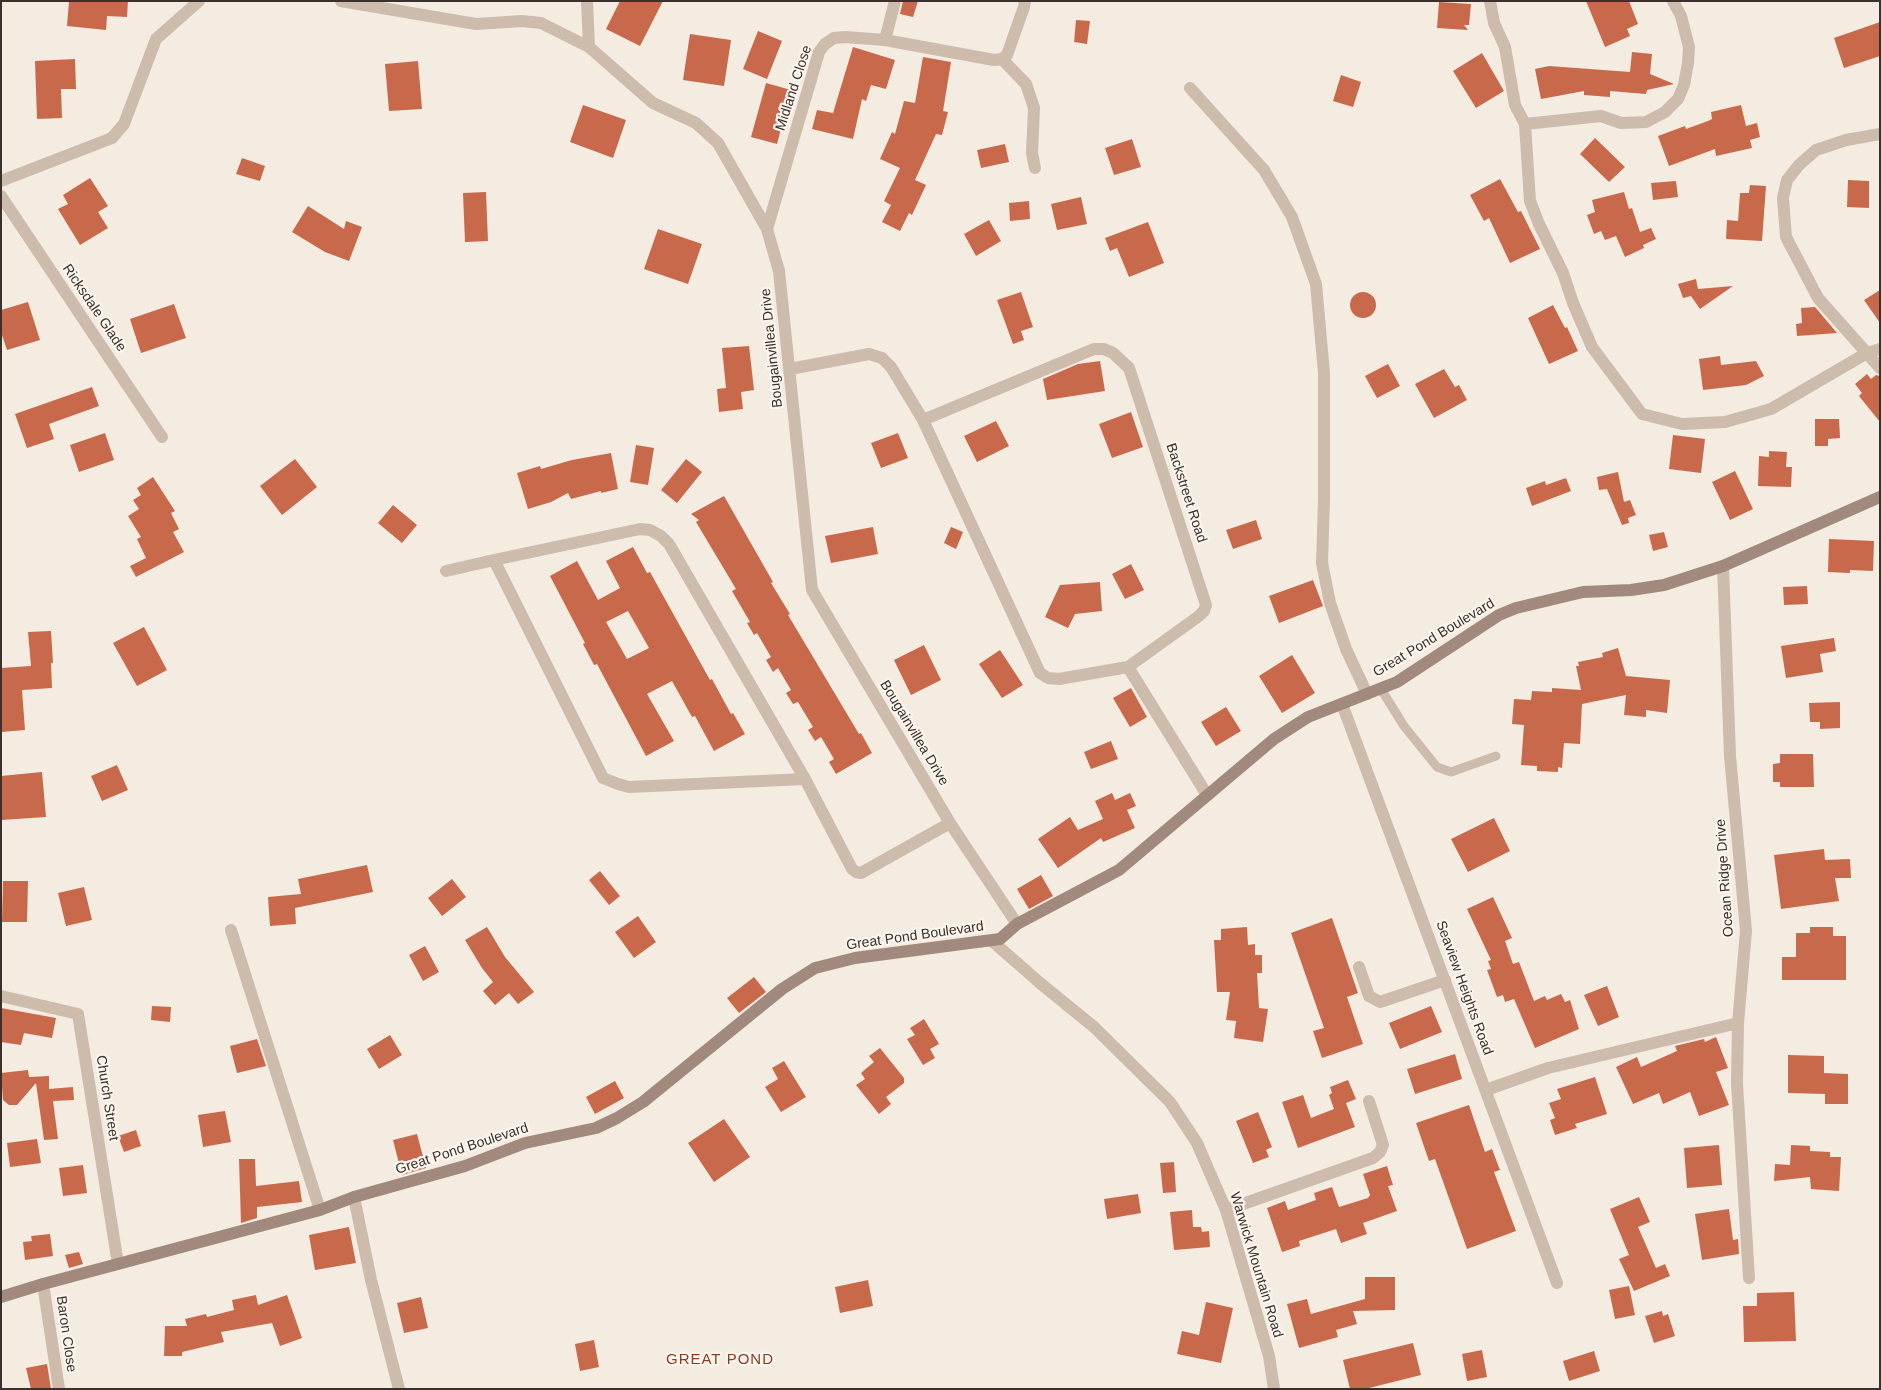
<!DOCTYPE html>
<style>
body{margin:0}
#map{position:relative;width:1881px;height:1390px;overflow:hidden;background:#f4ebe1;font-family:Helvetica,sans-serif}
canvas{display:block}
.frame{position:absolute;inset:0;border:2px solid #3b302b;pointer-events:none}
</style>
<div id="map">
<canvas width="1881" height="1390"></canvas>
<div class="frame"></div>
</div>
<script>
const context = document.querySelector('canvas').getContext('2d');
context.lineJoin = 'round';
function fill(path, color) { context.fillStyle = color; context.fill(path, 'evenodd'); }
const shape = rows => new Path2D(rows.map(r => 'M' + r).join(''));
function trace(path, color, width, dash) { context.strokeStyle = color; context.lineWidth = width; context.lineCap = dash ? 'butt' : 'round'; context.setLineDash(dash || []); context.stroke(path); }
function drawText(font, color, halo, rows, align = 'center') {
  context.font = font + ' Helvetica,sans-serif'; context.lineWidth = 4.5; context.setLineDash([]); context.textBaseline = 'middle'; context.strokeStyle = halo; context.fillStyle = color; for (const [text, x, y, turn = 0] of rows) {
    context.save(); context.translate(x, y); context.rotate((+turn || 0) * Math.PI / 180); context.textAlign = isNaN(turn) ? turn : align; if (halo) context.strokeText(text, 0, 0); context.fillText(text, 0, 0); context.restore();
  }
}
const building = shape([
 [69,1,128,1,127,17,107,16,106,30,67,26],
 [620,1,663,1,640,46,606,29],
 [903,1,918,1,913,17,900,14],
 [1586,1,1629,1,1638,24,1627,29,1630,36,1605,47],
 [1439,2,1471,4,1469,25,1464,25,1468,30,1437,28],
 [1076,20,1090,21,1087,44,1074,42],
 [1880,22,1880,56,1844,68,1834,38],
 [758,31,782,41,767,79,743,69],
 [690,34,731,40,724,86,683,80],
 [853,47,895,60,886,89,871,85,866,101,862,99,853,139,812,129,817,110,833,113],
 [1632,52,1652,54,1650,74,1674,84,1647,90,1646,94,1610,91,1610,97,1584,95,1584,91,1541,99,1535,69,1549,66,1630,72],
 [1482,53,1504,91,1476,108,1453,71],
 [923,57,951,62,943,111,948,112,942,135,936,134,915,180,926,185,912,215,909,213,900,231,882,222,891,205,884,201,900,168,880,159,892,132,895,134,904,101,915,103],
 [75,59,76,89,61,89,62,118,37,119,35,61],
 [418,61,422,109,389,111,385,64],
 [1341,75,1361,82,1353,107,1333,101],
 [766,83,791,90,777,144,751,137],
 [583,105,626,120,613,158,570,142],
 [1741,105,1746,126,1757,123,1760,137,1750,140,1752,148,1716,156,1715,149,1669,166,1658,136,1685,126,1686,129,1708,121,1712,119,1711,112],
 [1595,138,1625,167,1609,182,1580,154],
 [1132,139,1141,167,1114,175,1105,148],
 [1005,144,1009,162,981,168,977,150],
 [242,158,265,166,260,181,236,174],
 [90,178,108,206,98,212,108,228,80,245,58,209,68,204,63,195],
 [1500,179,1518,212,1521,211,1540,249,1510,263,1489,218,1484,221,1470,195],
 [1848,180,1869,181,1869,208,1847,207],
 [1676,181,1678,197,1653,200,1651,183],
 [1750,185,1766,186,1762,241,1726,239,1727,220,1738,221,1740,193,1749,193],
 [486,192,488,241,465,242,463,193],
 [1624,192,1629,209,1632,208,1640,232,1651,228,1656,239,1643,245,1644,248,1625,257,1616,236,1605,240,1601,231,1594,234,1587,215,1595,212,1592,200],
 [1081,197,1087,224,1057,230,1051,204],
 [1029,201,1030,219,1010,221,1009,203],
 [308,206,344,229,346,221,362,227,349,261,325,252,292,232],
 [989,220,1001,241,976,256,964,234],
 [1148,222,1164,263,1129,277,1117,248,1110,251,1105,238],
 [658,229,702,244,688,284,644,269],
 [1696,279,1698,289,1733,286,1700,309,1691,296,1683,298,1678,284],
 [1880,290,1880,323,1864,300],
 [1021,292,1033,327,1021,331,1024,340,1013,344,997,300],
 '1350 305a13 13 0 1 1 26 0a13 13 0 1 1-26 0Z',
 [28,302,40,340,7,350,1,332,1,310],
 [174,304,186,338,141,353,130,319],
 [1553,305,1565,328,1567,327,1578,351,1549,364,1528,318],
 [1815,307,1837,333,1797,336,1796,324,1802,323,1801,308],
 [749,346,754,390,741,392,743,409,719,412,717,389,726,388,722,348],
 [1720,356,1721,365,1756,361,1764,376,1746,385,1703,390,1699,359],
 [1100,361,1105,391,1047,400,1043,379,1078,364],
 [1388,364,1400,386,1377,398,1365,376],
 [1444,369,1455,387,1459,385,1467,400,1434,418,1415,384],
 [1867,374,1871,379,1876,375,1880,376,1880,422,1859,396,1862,393,1855,384],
 [92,387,99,406,49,424,54,439,27,448,15,414],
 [1131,412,1143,447,1112,458,1099,424],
 [1815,419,1839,419,1840,438,1828,439,1828,446,1815,446],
 [996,421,1009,446,977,462,964,436],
 [105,433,114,460,79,472,70,445],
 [898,433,908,458,881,468,871,443],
 [1673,435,1705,439,1701,473,1669,469],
 [636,445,654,448,648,485,630,482],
 [1769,451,1787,452,1786,467,1792,467,1791,487,1758,486,1759,456,1769,457],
 [611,453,618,489,601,493,601,491,571,499,568,493,551,502,528,509,517,473,540,466,541,469,572,460],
 [295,459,317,487,282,515,260,486],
 [686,459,702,472,677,503,661,490],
 [1735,471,1753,509,1730,520,1712,482],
 [1618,472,1624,502,1630,500,1636,515,1628,518,1629,523,1622,525,1607,489,1599,490,1597,477],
 [153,477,175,511,171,513,179,529,173,532,184,552,136,577,130,566,146,558,137,539,141,537,128,516,139,509,133,500,141,495,137,488],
 [1566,478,1571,491,1532,506,1526,488,1545,481,1546,485],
 [724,496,773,582,771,583,790,614,788,615,859,734,861,733,872,753,836,774,829,762,834,759,821,737,815,741,808,730,813,727,798,702,793,704,786,693,791,690,778,668,773,672,766,660,771,657,757,633,754,635,747,623,750,622,732,591,736,589,696,522,699,520,691,514],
 [393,505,417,525,402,543,378,523],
 [1256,520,1262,539,1233,549,1226,530],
 [873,527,878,554,831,563,825,536],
 [951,527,963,532,956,549,944,543],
 [1664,532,1668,547,1653,551,1649,535],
 [1829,539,1874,541,1873,571,1850,570,1850,573,1828,572],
 [633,547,647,573,650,572,710,680,712,679,731,714,733,713,745,734,714,751,695,716,692,717,672,681,647,694,674,741,646,756,597,664,594,665,583,644,585,643,550,576,577,561,598,600,620,588,606,561],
 [628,611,649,648,627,659,606,622],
 [1131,564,1144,590,1125,599,1112,574],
 [1313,580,1323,606,1279,623,1269,596],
 [1100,582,1102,611,1075,614,1068,628,1045,617,1060,585],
 [1807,586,1808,604,1784,605,1783,587],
 [144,627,167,670,137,686,113,643],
 [51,631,53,663,51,663,52,688,22,690,25,730,1,732,1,668,31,666,28,632],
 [1834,638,1836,651,1820,654,1823,672,1786,678,1781,646],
 [924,645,941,680,911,695,894,660],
 [1618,648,1626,676,1670,680,1667,713,1646,710,1646,717,1624,715,1626,695,1582,704,1580,744,1564,743,1562,768,1558,767,1558,772,1537,771,1537,766,1521,765,1524,725,1512,724,1514,699,1531,700,1532,691,1552,692,1552,688,1581,690,1576,666,1579,666,1578,662,1603,657,1602,653],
 [1000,650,1023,685,1002,698,979,664],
 [1292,655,1315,693,1282,713,1259,676],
 [1131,688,1147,717,1130,727,1113,698],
 [1840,702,1840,728,1820,729,1820,722,1810,722,1809,703],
 [1226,707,1241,731,1216,746,1201,722],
 [1111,741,1118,759,1091,769,1084,752],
 [1780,754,1813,754,1814,787,1780,787,1780,782,1773,782,1773,764,1780,763],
 [117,765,128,790,102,801,91,776],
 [42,772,46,817,1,820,1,776],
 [1112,793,1115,800,1130,793,1136,806,1127,810,1135,828,1103,842,1101,838,1058,868,1038,839,1070,817,1078,830,1103,819,1095,801],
 [1494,818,1510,851,1468,872,1451,839],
 [1824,849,1825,860,1850,859,1851,878,1835,878,1839,901,1781,909,1774,855],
 [367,865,373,892,295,908,296,924,270,926,268,897,301,894,298,879],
 [600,871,620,896,609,905,589,880],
 [1041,875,1053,896,1029,909,1017,889],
 [452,879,466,897,442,916,428,898],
 [3,881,28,881,27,922,2,922],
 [84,887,92,920,66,926,58,893],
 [1493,897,1512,938,1505,941,1513,964,1519,962,1534,1001,1545,996,1547,1000,1561,994,1565,1002,1570,1000,1579,1029,1535,1048,1514,999,1505,1002,1503,995,1497,997,1487,970,1491,969,1488,961,1491,960,1467,909],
 [638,916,656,942,634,958,615,932],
 [1332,918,1358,993,1347,997,1363,1044,1322,1058,1313,1031,1324,1028,1291,933],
 [487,927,505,957,534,992,518,1004,509,993,495,1005,483,991,493,982,482,968,465,940],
 [1247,927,1248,945,1255,944,1255,955,1262,955,1262,973,1257,973,1259,1008,1268,1009,1263,1042,1234,1038,1236,1021,1226,1020,1230,992,1217,992,1214,940,1221,940,1221,929],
 [1810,927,1833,927,1833,936,1846,936,1846,980,1782,980,1782,957,1796,957,1796,933,1810,933],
 [425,946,439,972,423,981,409,955],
 [754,977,766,992,739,1013,727,998],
 [1607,986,1619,1017,1598,1026,1584,995],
 [152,1006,171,1007,170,1022,151,1020],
 [1431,1006,1442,1032,1400,1049,1389,1023],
 [1,1008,56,1018,52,1038,24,1033,21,1045,1,1042],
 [924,1019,939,1044,930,1049,935,1058,923,1065,907,1039,915,1035,910,1028],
 [390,1035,402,1055,379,1069,367,1049],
 [1716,1037,1728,1068,1716,1072,1729,1105,1699,1116,1690,1092,1663,1104,1659,1093,1633,1104,1616,1067,1637,1057,1641,1067,1677,1051,1675,1046,1704,1039,1705,1042],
 [257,1039,266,1066,237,1073,230,1046],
 [880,1048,904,1078,904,1083,886,1097,891,1104,879,1114,856,1085,865,1079,861,1073,874,1062,869,1056],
 [1455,1054,1462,1079,1415,1094,1407,1069],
 [1788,1055,1824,1056,1824,1073,1848,1074,1848,1104,1825,1104,1825,1094,1788,1093],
 [784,1061,806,1097,781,1112,765,1087,778,1079,772,1068],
 [28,1070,29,1077,49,1076,49,1089,73,1087,74,1100,53,1101,58,1139,44,1140,36,1083,17,1105,9,1105,3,1100,1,1073],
 [1595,1077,1607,1114,1575,1124,1577,1128,1555,1135,1550,1120,1555,1118,1549,1103,1561,1099,1557,1089],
 [1348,1080,1356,1099,1346,1103,1355,1127,1298,1148,1282,1102,1303,1095,1311,1118,1334,1109,1329,1095,1332,1093,1330,1087],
 [615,1081,624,1098,595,1114,586,1097],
 [1469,1105,1485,1152,1492,1149,1500,1170,1494,1172,1516,1231,1467,1249,1435,1159,1429,1161,1416,1123],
 [225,1111,231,1142,203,1147,198,1115],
 [1258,1112,1272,1147,1266,1150,1269,1157,1253,1163,1236,1121],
 [724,1119,750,1157,714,1182,688,1143],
 [136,1130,141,1146,124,1152,118,1136],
 [417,1134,426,1168,402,1175,393,1140],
 [37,1139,41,1163,10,1167,7,1143],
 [1719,1145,1722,1185,1687,1188,1684,1148],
 [1791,1145,1810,1146,1810,1151,1830,1152,1830,1157,1841,1157,1839,1191,1811,1189,1810,1177,1774,1181,1775,1164,1790,1165],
 [239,1159,255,1159,256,1186,299,1181,302,1202,257,1207,257,1218,241,1223],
 [1174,1162,1176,1192,1163,1193,1160,1163],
 [83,1165,87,1193,63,1196,59,1168],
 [1387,1166,1393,1185,1388,1186,1397,1211,1363,1223,1367,1234,1341,1243,1336,1229,1299,1241,1300,1246,1282,1252,1267,1208,1285,1201,1288,1210,1316,1200,1314,1193,1332,1187,1339,1207,1368,1198,1370,1195,1363,1174],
 [1138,1194,1141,1213,1107,1219,1104,1199],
 [1639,1197,1650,1222,1638,1227,1656,1268,1665,1264,1670,1276,1634,1291,1619,1259,1629,1255,1610,1209],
 [1729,1209,1733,1240,1738,1239,1739,1254,1702,1260,1695,1214],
 [1192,1210,1193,1227,1201,1227,1202,1232,1209,1231,1210,1247,1174,1250,1170,1212],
 [349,1227,356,1263,315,1270,309,1235],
 [50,1234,53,1256,25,1260,23,1242,32,1241,31,1236],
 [79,1252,83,1264,69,1268,65,1255],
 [1365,1277,1395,1277,1395,1310,1353,1311,1357,1324,1336,1330,1338,1337,1299,1348,1287,1304,1307,1299,1311,1314,1365,1299],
 [868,1280,873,1306,840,1313,835,1287],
 [1629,1286,1635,1315,1615,1319,1609,1290],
 [1794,1292,1796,1341,1744,1342,1743,1306,1757,1306,1757,1293],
 [256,1295,258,1305,287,1295,302,1338,280,1346,272,1323,221,1332,224,1342,182,1352,182,1356,164,1356,165,1326,187,1326,185,1319,206,1314,207,1317,234,1310,232,1300],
 [421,1297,428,1328,404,1333,397,1303],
 [1206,1302,1233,1308,1221,1363,1177,1354,1182,1331,1199,1335],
 [1662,1311,1663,1316,1668,1314,1675,1336,1654,1343,1645,1316],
 [594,1340,599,1367,580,1371,575,1344],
 [1413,1343,1421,1375,1365,1389,1350,1389,1343,1360],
 [1482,1350,1487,1377,1467,1381,1462,1354],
 [1594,1351,1600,1371,1569,1381,1563,1361],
 [47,1364,51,1389,31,1389,26,1368]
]);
const lane = shape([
 [1381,689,1404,726,1437,767,1451,772,1496,756]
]);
const street = shape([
 [341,1,476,24,522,21,541,23,589,47,653,103,696,123,718,143,767,229,779,271,812,590,950,823,1017,924],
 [587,1,589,47],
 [1490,1,1494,23,1505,47,1515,105,1525,124,1530,201,1539,224,1563,273,1573,303,1592,347,1642,414,1682,424,1725,422,1771,409,1867,353,1880,349],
 [885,40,895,1],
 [1002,59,1026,84,1034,108,1032,153,1035,168],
 [1002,59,1007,55,1024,7,1025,1],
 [1190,88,1264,170,1292,217,1316,284,1324,373,1324,500,1322,563,1330,603,1346,649,1367,694],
 [1525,124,1601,116,1621,123,1646,122,1665,112,1678,99,1684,85,1688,63,1689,47,1681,16,1673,1],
 [1880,134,1846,140,1816,150,1799,165,1787,180,1783,198,1786,237,1818,298,1880,368],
 [1,181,112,138,124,124,156,39,199,1],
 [1,196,162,437],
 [767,229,819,52,825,44,834,38,845,37,885,40,994,60,1002,59],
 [790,369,869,354,882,358,891,367,923,420,1040,673,1048,678,1059,679,1128,667],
 [923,420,1094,349,1104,349,1113,353,1129,368,1206,605,1204,611,1199,616,1128,667,1207,795],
 [1723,566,1730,756,1746,931,1738,1023,1737,1083,1749,1278],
 [446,571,494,560],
 [1342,704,1557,1283],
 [805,779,629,787,618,784,603,778,494,560,640,529,650,530,661,536,669,544,805,779,852,869,856,872,861,873,950,823],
 [231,930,320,1210],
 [992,941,1040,983,1094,1027,1170,1102,1197,1143,1226,1210,1269,1356,1274,1389],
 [1359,967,1369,996,1380,1002,1445,980],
 [1,996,78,1014,118,1264],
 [1486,1090,1548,1068,1738,1023],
 [354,1197,371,1280,399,1389],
 [1226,1210,1373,1158,1380,1152,1383,1145,1369,1101],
 [43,1284,59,1389]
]);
const secondary = shape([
 [1,1297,43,1284,320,1210,354,1197,465,1166,525,1143,596,1128,617,1118,643,1102,782,989,815,968,855,958,1000,939,1017,924,1119,870,1274,739,1308,717,1397,682,1499,615,1516,608,1583,592,1631,590,1664,585,1723,566,1880,497]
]);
const streetNames = [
 ["Midland Close",794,88,-72],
 ["Ricksdale Glade",94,308,56],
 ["Bougainvillea Drive",772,348,-96],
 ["Backstreet Road",1186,493,72],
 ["Great Pond Boulevard",1434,638,-31],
 ["Bougainvillea Drive",914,733,59],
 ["Ocean Ridge Drive",1725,878,-94],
 ["Great Pond Boulevard",915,936,-8],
 ["Seaview Heights Road",1464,988,70],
 ["Church Street",107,1098,81],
 ["Great Pond Boulevard",462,1149,-18],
 ["Warwick Mountain Road",1256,1265,73],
 ["Baron Close",66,1334,82]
];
const neighbourhoodNames = [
 ["GREAT POND",720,1360]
];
fill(building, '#c8694b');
trace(lane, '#cdbbac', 9);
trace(street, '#cdbbac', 12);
trace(secondary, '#a18a7d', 12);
drawText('14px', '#3b302b', '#fbf5ee', streetNames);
context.letterSpacing = '1px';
drawText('15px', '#8c3b22', '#fbf5ee', neighbourhoodNames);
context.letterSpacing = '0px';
</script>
